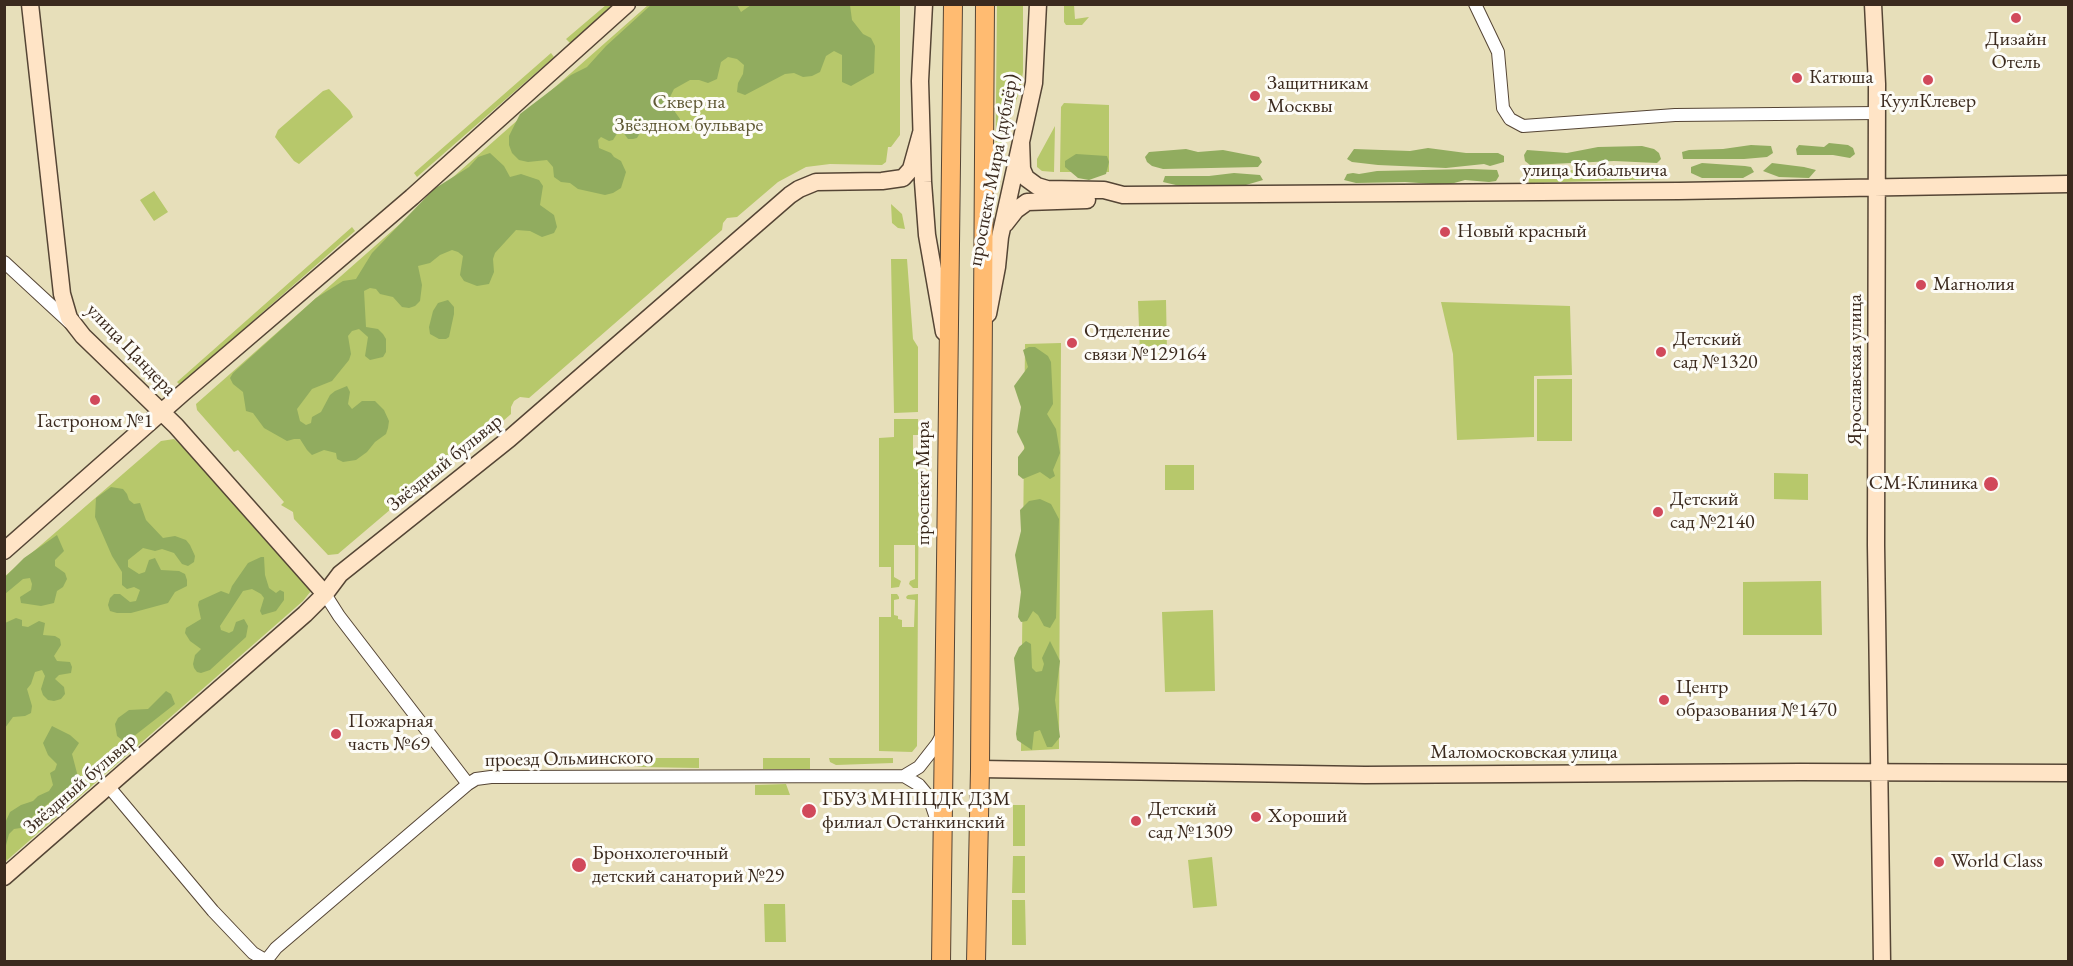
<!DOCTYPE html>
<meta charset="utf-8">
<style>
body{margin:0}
#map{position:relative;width:2073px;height:966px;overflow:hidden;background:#e7dfba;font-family:"EB Garamond",serif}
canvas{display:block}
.frame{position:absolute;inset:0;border:6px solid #3b2a1e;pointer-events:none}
</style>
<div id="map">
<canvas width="2073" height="966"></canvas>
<div class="frame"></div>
</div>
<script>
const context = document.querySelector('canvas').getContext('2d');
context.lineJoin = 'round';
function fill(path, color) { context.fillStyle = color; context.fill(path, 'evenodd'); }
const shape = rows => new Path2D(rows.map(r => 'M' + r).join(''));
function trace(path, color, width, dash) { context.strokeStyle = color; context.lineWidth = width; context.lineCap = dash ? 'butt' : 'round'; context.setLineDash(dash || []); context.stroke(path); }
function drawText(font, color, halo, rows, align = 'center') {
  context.font = font + ' "EB Garamond",serif'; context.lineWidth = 6; context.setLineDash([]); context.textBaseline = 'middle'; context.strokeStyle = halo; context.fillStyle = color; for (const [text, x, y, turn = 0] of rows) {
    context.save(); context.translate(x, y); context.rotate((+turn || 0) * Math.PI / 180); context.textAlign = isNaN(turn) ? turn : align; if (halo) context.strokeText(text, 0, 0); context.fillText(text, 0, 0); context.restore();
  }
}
const green = shape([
 [606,5,613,5,570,43,566,39],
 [648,5,900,5,900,135,891,147,888,147,886,162,882,165,830,164,806,167,778,182,737,217,727,218,723,223,722,230,529,398,520,397,514,401,511,407,511,414,486,436,444,464,338,554,328,555,294,519,293,512,281,505,284,502,238,450,234,452,197,410,196,404],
 [997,5,1023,5,1023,72,1020,90,1000,149,995,195],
 [1064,5,1074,5,1075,19,1089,17,1082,25,1066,25,1064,22],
 [551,53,554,57,417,177,414,173],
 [329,89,350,111,353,117,299,164,294,161,275,137,278,130,323,91],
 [1064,103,1109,105,1109,172,1060,172,1061,107],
 [1055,126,1054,172,1042,171,1037,167,1037,159],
 [1666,168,1666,179,1529,183,1528,171],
 [154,191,168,212,154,221,140,200],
 [891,204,902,214,905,229,898,228,892,223],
 [352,227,355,231,180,385,177,382],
 [891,259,907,259,913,339,918,347,918,412,894,413],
 [1166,300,1167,353,1140,354,1138,301],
 [1441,302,1570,306,1572,375,1534,376,1534,437,1457,440,1453,354],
 [1061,343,1059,749,1021,751,1025,344],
 [1537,379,1572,379,1572,441,1537,441],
 [894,419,918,419,918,435,913,435,913,451,919,473,918,588,913,588,909,584,910,581,915,579,915,545,894,545,894,577,901,581,899,587,891,588,891,567,879,567,879,438,894,437],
 [174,439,191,454,311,591,303,601,5,862,4,577,161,441],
 [1165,465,1194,465,1194,490,1165,490],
 [1774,473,1808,474,1808,500,1774,499],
 [1821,581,1822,635,1743,635,1743,582],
 [891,594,897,594,899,597,899,599,894,600,894,615,898,616,898,619,902,620,902,627,914,627,915,600,907,599,906,597,908,595,918,594,917,746,912,752,879,751,879,617,891,617],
 [1213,610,1215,691,1165,692,1162,612],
 [631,758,699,758,699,768,639,767,635,766],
 [763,758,810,758,810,769,763,769],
 [829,758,893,758,893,763,836,765,830,762],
 [786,784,790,795,755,795,755,785],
 [1013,805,1025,805,1025,846,1013,846],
 [1013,856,1025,856,1025,893,1012,893],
 [1212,857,1217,906,1193,908,1188,860],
 [1012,900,1025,900,1026,945,1012,945],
 [764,904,785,904,786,942,765,942]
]);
const forest = shape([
 [652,4,737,5,741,12,751,5,850,5,852,20,863,34,871,38,875,46,874,73,851,86,842,82,842,55,834,51,826,56,820,72,812,76,803,77,794,73,785,74,745,95,737,92,738,83,743,74,744,65,737,59,728,57,721,62,717,79,708,83,699,80,690,80,674,89,670,97,676,103,675,112,680,119,679,128,669,128,661,125,644,126,637,138,633,139,628,139,622,131,618,132,613,140,609,141,601,137,598,140,599,148,611,153,614,157,621,161,626,172,621,188,613,193,605,195,578,189,570,183,561,182,554,177,553,167,547,160,528,162,519,160,512,153,509,145,509,136,520,114,571,75,587,67,606,46],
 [1829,143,1848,145,1853,148,1855,154,1850,158,1833,155,1797,155,1796,149,1799,145,1824,147],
 [1751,145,1771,146,1773,153,1767,157,1744,159,1683,159,1682,152,1689,150,1723,149],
 [1642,146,1654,149,1659,153,1661,159,1657,163,1614,161,1530,165,1525,161,1524,155,1527,150,1567,153,1598,147],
 [1428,148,1466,153,1498,153,1504,156,1504,162,1490,166,1484,164,1446,168,1378,165,1352,162,1347,159,1354,149,1410,151],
 [1186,149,1198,152,1223,150,1259,157,1262,162,1258,167,1163,169,1152,166,1147,162,1145,157,1149,152],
 [490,153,504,166,510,177,521,174,539,180,543,186,540,205,554,215,557,227,554,233,542,237,530,231,516,230,495,253,493,259,494,272,489,284,477,286,464,281,460,275,463,256,458,252,452,250,440,255,430,263,418,266,422,285,420,301,415,306,409,308,402,307,393,297,380,294,376,289,370,288,364,291,366,327,378,329,383,334,386,339,386,352,383,357,370,360,365,356,368,337,359,329,352,331,348,336,351,354,349,360,332,381,312,389,297,409,300,421,306,425,311,423,312,417,321,412,330,395,335,391,347,386,350,392,348,404,352,409,362,401,375,401,384,410,389,421,388,428,386,434,375,442,367,452,356,460,343,462,337,459,336,453,324,450,312,455,307,450,300,439,294,439,287,441,264,428,253,413,246,411,243,392,233,384,230,378,233,373,316,298,343,281,356,279,372,253,434,189,469,167,478,157],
 [1076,154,1107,156,1109,162,1106,174,1089,180,1078,178,1065,167,1065,161],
 [1702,163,1745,166,1751,167,1754,172,1743,178,1702,178,1691,173,1691,167],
 [1772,163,1804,167,1816,170,1809,178,1779,177,1763,171],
 [1471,169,1497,170,1499,176,1496,181,1489,182,1465,180,1447,185,1405,182,1356,183,1344,180,1347,174,1353,173,1359,174,1377,171],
 [1234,173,1260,175,1263,180,1246,185,1180,186,1163,182,1165,176,1209,176],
 [448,300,454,307,454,314,449,337,446,339,439,339,430,334,429,327,433,311,438,303],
 [1029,347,1035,347,1048,356,1051,362,1053,404,1047,414,1056,429,1060,453,1053,470,1055,476,1050,479,1040,472,1023,479,1018,475,1018,457,1025,448,1017,432,1021,407,1014,386,1028,367,1023,350],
 [111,487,123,489,127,494,129,500,134,504,140,503,146,520,163,538,175,536,186,540,190,545,195,556,194,562,188,566,182,564,174,553,162,549,155,551,143,548,128,560,128,567,139,574,145,572,149,560,155,558,161,570,179,571,185,574,187,580,187,586,175,592,168,603,131,613,117,613,110,611,108,605,110,598,114,594,120,594,130,602,136,601,140,590,134,587,127,589,122,585,122,572,112,556,95,517,96,498],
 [1040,499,1051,504,1059,519,1056,618,1050,628,1044,626,1038,615,1033,611,1027,621,1021,622,1018,617,1021,592,1015,555,1021,531,1020,510,1029,501],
 [57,535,64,551,55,560,55,566,65,573,67,579,63,587,57,591,54,603,41,606,21,603,20,597,31,590,32,584,30,578,23,579,5,594,5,577,24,558],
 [261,557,264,557,265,575,269,588,276,593,280,590,284,592,284,600,276,611,262,615,260,611,264,598,261,594,252,589,243,591,220,626,221,630,229,633,233,631,236,622,244,619,248,626,246,637,210,670,201,673,197,672,194,668,193,664,195,655,201,649,190,641,185,633,186,628,201,619,198,605,199,601,221,591,229,594,232,586,248,563],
 [16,618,22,620,22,626,28,627,39,621,45,623,43,635,55,636,60,639,61,645,54,656,57,661,70,662,72,667,71,673,59,675,55,679,64,687,65,694,61,699,54,701,48,700,43,695,41,689,45,676,42,670,35,672,31,684,27,689,32,706,31,713,25,716,13,717,5,728,5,623],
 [1026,641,1031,644,1032,668,1036,672,1042,671,1044,664,1042,658,1050,641,1060,661,1055,700,1060,737,1052,747,1047,747,1040,730,1034,732,1032,750,1017,740,1016,734,1019,709,1014,658,1019,647],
 [166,691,171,694,175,704,129,740,122,740,117,736,115,724,118,718,129,710,148,709],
 [52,726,70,735,79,743,72,754,77,773,76,779,72,784,33,816,27,827,14,829,9,834,5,849,5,823,10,812,21,805,33,801,38,796,49,791,53,785,50,773,55,770,57,764,48,755,43,743]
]);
const street = shape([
 [1475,4,1498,52,1503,108,1510,119,1523,126,1675,115,1877,113],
 [4,262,69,322],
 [325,594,339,616,468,784],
 [904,776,919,767,937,744,943,733],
 [109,787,213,911,253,953,265,960],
 [265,962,276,948,468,784,476,779,491,777,904,776,919,785,929,797,938,824]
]);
const secondary = shape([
 [30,4,62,294,69,318,83,336,176,426,325,594],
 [924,4,920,81,923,182,927,235,944,332],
 [1873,4,1877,84,1876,545,1882,962],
 [1021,141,1022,169,1026,178,1037,186,1047,189,1104,190,1123,195,1679,191,2068,184],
 [1005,224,1016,210,1027,202,1087,200],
 [988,314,997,267,1000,237,1034,83,1038,4],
 [4,551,183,393,412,197,627,4],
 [980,769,1365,775,1800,772,2068,773],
 [4,877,305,614,325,594,340,574,509,439,790,195,799,189,816,182,882,181,903,178,911,169,921,133]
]);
const primary = shape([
 [941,962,953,4],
 [976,962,980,769,985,4]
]);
const markers = [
 [2016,18,6,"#d1495b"],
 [1797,78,6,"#d1495b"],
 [1928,80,6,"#d1495b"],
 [1255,96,6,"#d1495b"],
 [1445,232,6,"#d1495b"],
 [1921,285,6,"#d1495b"],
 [1072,343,6,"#d1495b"],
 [1661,352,6,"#d1495b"],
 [95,400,6,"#d1495b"],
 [1991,484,8,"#d1495b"],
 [1658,512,6,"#d1495b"],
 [1664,700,6,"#d1495b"],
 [336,734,6,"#d1495b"],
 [809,811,8,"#d1495b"],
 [1256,817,6,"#d1495b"],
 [1136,821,6,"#d1495b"],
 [1939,862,6,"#d1495b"],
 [579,865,8,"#d1495b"]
];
const poiNames = [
 ["Дизайн",2016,40,"center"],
 ["Отель",2016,63,"center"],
 ["Катюша",1809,78],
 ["Защитникам",1267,84],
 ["Москвы",1267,107],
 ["КуулКлевер",1928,102,"center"],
 ["Новый красный",1457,232],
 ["Магнолия",1933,285],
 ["Отделение",1084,332],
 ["связи №129164",1084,355],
 ["Детский",1673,340],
 ["сад №1320",1673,363],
 ["Гастроном №1",95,422,"center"],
 ["СМ-Клиника",1978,484,"right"],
 ["Детский",1670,500],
 ["сад №2140",1670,523],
 ["Центр",1676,688],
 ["образования №1470",1676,711],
 ["Пожарная",348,722],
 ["часть №69",348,745],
 ["ГБУЗ МНПЦДК ДЗМ",822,800],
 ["филиал Останкинский",822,823],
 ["Детский",1148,810],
 ["сад №1309",1148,833],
 ["Хороший",1268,817],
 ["Бронхолегочный",592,854],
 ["детский санаторий №29",592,877],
 ["World Class",1951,862]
];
const parkNames = [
 ["Сквер на",689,103],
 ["Звёздном бульваре",689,126]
];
const streetNames = [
 ["проспект Мира (дублёр)",994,170,-79],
 ["улица Кибальчича",1595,171],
 ["улица Цандера",131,350,46],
 ["Ярославская улица",1856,370,-90],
 ["Звёздный бульвар",445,463,-39],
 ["проспект Мира",924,483,-90],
 ["Маломосковская улица",1524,753],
 ["проезд Ольминского",569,759,-1],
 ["Звёздный бульвар",80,784,-41]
];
fill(green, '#b7c86b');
fill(forest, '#91ac5f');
trace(street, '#554535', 14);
trace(secondary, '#554535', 19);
trace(primary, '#554535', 20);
trace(street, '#fff', 12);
trace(secondary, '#ffe4c6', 16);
trace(primary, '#ffbb71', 18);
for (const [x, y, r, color] of markers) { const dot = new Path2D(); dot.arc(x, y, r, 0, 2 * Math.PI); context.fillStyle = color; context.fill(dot); trace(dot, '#fdfcf7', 2); }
drawText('20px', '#3b2a1e', '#fdfcf7', poiNames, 'left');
drawText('20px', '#605935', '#fdfcf7', parkNames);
drawText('20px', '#3b2a1e', '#fdfcf7', streetNames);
</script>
